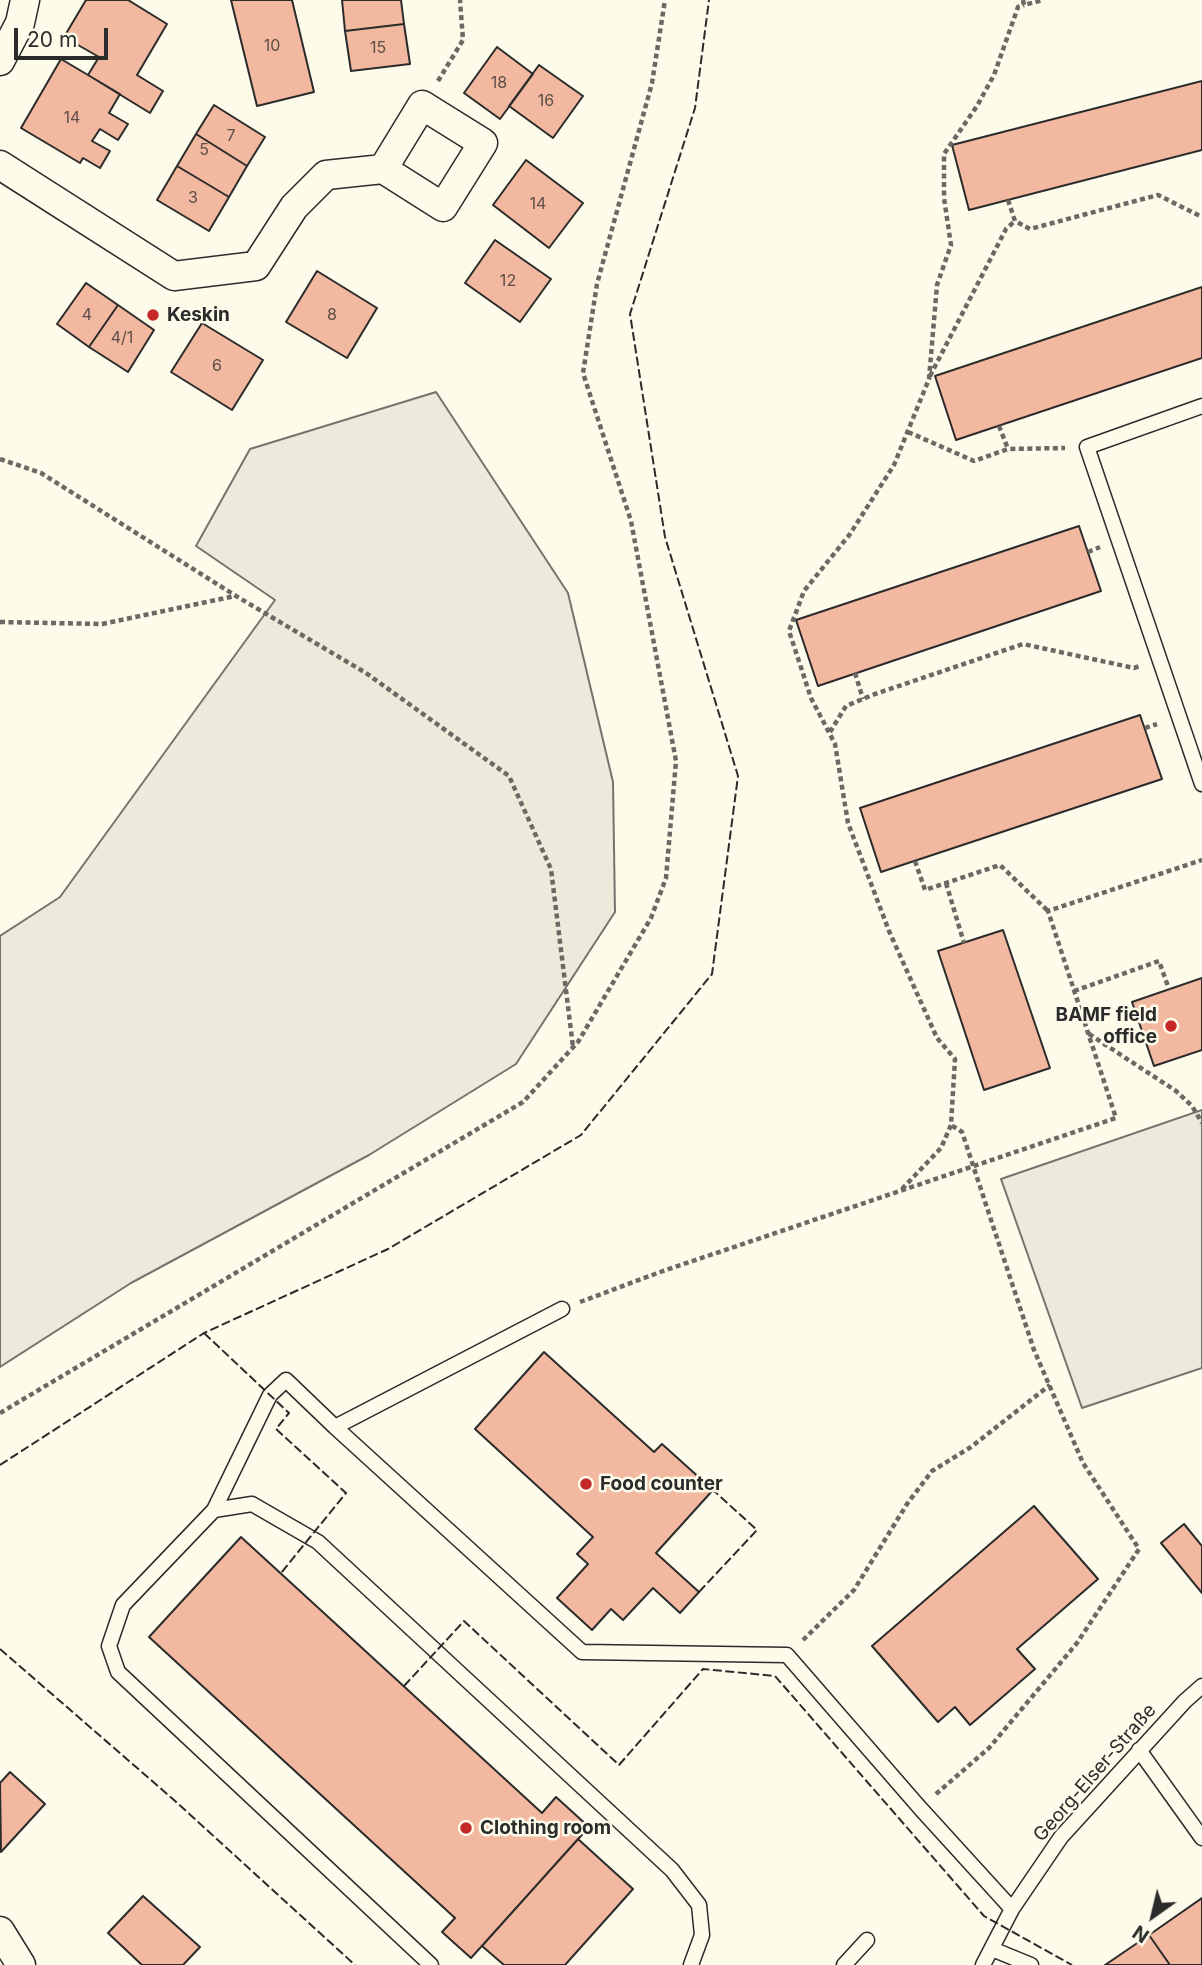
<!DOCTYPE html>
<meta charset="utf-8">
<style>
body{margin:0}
#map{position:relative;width:1202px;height:1965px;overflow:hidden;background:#fdfbea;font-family:Inter,sans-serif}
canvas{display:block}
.north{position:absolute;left:1118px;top:1881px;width:70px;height:70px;-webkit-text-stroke:5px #fdfbea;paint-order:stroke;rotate:214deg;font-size:19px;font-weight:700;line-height:28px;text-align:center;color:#2b2b2b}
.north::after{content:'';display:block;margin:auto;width:24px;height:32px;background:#2b2b2b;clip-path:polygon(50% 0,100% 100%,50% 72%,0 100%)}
.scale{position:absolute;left:14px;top:28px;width:94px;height:32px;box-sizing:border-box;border:4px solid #2b2b2b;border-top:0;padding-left:9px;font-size:21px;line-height:24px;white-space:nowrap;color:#2b2b2b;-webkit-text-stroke:5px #fdfbea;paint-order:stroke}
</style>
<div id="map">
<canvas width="1202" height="1965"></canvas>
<div class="north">N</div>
<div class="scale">20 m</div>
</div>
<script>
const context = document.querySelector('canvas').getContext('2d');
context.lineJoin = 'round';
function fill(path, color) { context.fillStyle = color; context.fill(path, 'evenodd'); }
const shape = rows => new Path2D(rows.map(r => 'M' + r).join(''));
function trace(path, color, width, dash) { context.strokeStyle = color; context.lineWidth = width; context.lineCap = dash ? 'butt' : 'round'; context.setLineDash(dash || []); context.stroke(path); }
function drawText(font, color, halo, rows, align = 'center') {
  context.font = font + ' Inter,sans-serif'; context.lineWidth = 5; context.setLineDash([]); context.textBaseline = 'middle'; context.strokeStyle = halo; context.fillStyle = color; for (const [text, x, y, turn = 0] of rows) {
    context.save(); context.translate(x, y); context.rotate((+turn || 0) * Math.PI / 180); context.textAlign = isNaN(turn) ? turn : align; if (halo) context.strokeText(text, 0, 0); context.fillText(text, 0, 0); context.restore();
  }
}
const green = shape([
 [436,392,568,593,613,782,615,912,516,1064,369,1155,131,1283,0,1367,0,936,60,897,275,600,196,546,250,449,436,392]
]);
const parking = shape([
 [1202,1110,1202,1368,1082,1408,1001,1179,1202,1110]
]);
const building = shape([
 [86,0,128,0,167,24,137,75,163,91,150,113,88,75,99,57,64,37,86,0],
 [231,0,292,0,314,92,257,106,231,0],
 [342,0,401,0,404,24,345,31,342,0],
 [404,24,410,64,351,71,345,31,404,24],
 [497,47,533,74,500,119,464,93,497,47],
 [61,59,120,94,109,113,128,124,118,140,100,129,92,141,110,151,100,168,83,158,80,163,21,128,61,59],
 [539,65,583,96,553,138,509,106,539,65],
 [1202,81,1202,150,969,210,952,145,1202,81],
 [214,105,265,137,247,166,196,134,214,105],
 [196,134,247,166,229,197,177,166,196,134],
 [526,160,583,203,549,248,493,205,526,160],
 [177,166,229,197,209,231,157,200,177,166],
 [495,240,551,279,520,322,465,283,495,240],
 [317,271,377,308,347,358,286,322,317,271],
 [86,283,118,305,89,347,57,324,86,283],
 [1202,287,1202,358,956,440,935,376,1202,287],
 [118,305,154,330,128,372,89,347,118,305],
 [202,323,263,360,232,410,171,372,202,323],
 [1079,526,1101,591,818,686,796,620,1079,526],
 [1140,715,1162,779,881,872,860,808,1140,715],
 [1003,930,1050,1068,984,1090,938,951,1003,930],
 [1202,978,1202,1050,1154,1066,1132,1002,1202,978],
 [544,1352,654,1452,662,1444,713,1490,656,1553,699,1592,680,1613,653,1588,623,1620,611,1609,592,1630,557,1598,588,1564,577,1554,593,1537,475,1429,544,1352],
 [1034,1506,1098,1579,1017,1649,1035,1669,970,1725,955,1707,938,1722,872,1646,1034,1506],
 [1184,1524,1202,1546,1202,1593,1161,1543,1184,1524],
 [241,1537,542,1813,556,1797,589,1827,471,1958,442,1932,455,1918,149,1637,241,1537],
 [10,1772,45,1804,1,1852,0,1783,10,1772],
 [578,1839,633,1889,565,1965,504,1965,482,1946,578,1839],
 [143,1896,200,1947,183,1965,142,1965,108,1933,143,1896],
 [1202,1898,1202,1965,1170,1965,1149,1935,1202,1898],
 [1149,1935,1170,1965,1105,1965,1149,1935]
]);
const path = shape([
 [1023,0,1024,5,1043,0],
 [438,81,463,40,460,0],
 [1008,200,1015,221,1030,229,1158,195,1202,217],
 [930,376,1006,229,1015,221],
 [999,426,1008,449],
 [908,432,974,461,1008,449,1065,448],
 [0,459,41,473,236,596,366,673,509,776,551,869,573,1047],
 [1088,552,1100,547],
 [0,622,102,624,235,596],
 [855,673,863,699],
 [1145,728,1157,724],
 [830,732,846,706,875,694,1023,644,1134,668,1140,666],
 [915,861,925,890,1000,865,1048,911],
 [946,883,964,943],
 [1074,991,1159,961,1169,989],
 [1089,1034,1176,1091,1192,1106,1202,1123],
 [902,1189,941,1148,951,1125,955,1059,937,1038,889,931,848,823,835,744,811,698,789,631,804,591,850,534,894,465,929,379,937,285,951,245,944,198,944,154,977,106,994,75,1018,7,1024,5],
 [580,1302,663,1271,1116,1118,1048,911,1202,860],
 [0,1413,523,1102,578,1042,651,918,666,878,676,761,631,521,583,373,597,284,652,83,665,0],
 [803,1640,854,1590,907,1504,932,1471,971,1447,1050,1385],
 [936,1794,989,1748,1036,1692,1077,1643,1139,1549,1083,1463,1034,1350,962,1132,951,1125]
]);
const lane = shape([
 [1202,406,1087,447,1202,784],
 [562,1309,335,1427,582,1652,787,1655,920,1808,1012,1909],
 [214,1510,270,1395,286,1380,335,1427],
 [1139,1750,1202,1838],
 [992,1949,1031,1965],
 [431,1965,118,1672,109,1646,123,1605,214,1510,252,1504,318,1542,672,1870,699,1905,702,1935,691,1965],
 [844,1965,867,1940],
 [983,1965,1012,1909,1061,1837,1185,1701,1202,1686]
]);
const street = shape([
 [0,61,20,23,25,0],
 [0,165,174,276,256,266,294,207,326,175,383,169,443,207,483,143,422,105,383,169],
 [0,1931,21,1965]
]);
const fence = shape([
 [204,1333,289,1413,276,1429,346,1493,281,1573],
 [0,1465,204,1333,388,1249,581,1135,712,974,738,776,665,537,630,314,695,108,709,0],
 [699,1592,757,1530,713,1490],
 [0,1649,174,1800,355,1965],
 [404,1686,464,1621,619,1765,703,1669,775,1676,984,1916,1072,1965]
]);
const markers = [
 [153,315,7,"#c62828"],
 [1171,1026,7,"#c62828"],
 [586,1484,7,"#c62828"],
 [466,1828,7,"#c62828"]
];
const numberNames = [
 ["10",272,46],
 ["15",378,48],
 ["18",499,83],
 ["16",546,101],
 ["14",72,118],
 ["7",231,136],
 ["5",204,150],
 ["3",193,198],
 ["14",538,204],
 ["12",508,281],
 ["4",87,315],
 ["8",332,315],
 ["4/1",122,338],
 ["6",217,366]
];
const poiNames = [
 ["Keskin",167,315],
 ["BAMF field",1157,1015,"right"],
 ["office",1157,1037,"right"],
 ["Food counter",600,1484],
 ["Clothing room",480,1828]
];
const streetNames = [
 ["Georg-Elser-Straße",1095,1773,-49]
];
fill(green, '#ecebdb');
trace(green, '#74746e', 2);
fill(parking, '#eceadb');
trace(parking, '#74746e', 2);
fill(building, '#f2b8a0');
trace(building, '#2b2b2b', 2);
trace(lane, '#2b2b2b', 17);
trace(street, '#2b2b2b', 31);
trace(path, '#6a6964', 4.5, [5, 3.5]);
trace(lane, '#fdfbea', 14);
trace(street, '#fdfbea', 28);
trace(fence, '#2b2b2b', 2, [9, 3.5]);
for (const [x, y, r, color] of markers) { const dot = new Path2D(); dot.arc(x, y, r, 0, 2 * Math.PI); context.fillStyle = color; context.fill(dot); trace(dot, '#fdfbea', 2.5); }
drawText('16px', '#5d4e48', null, numberNames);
drawText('bold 19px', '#2b2b2b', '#fdfbea', poiNames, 'left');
drawText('19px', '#2b2b2b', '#fdfbea', streetNames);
</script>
